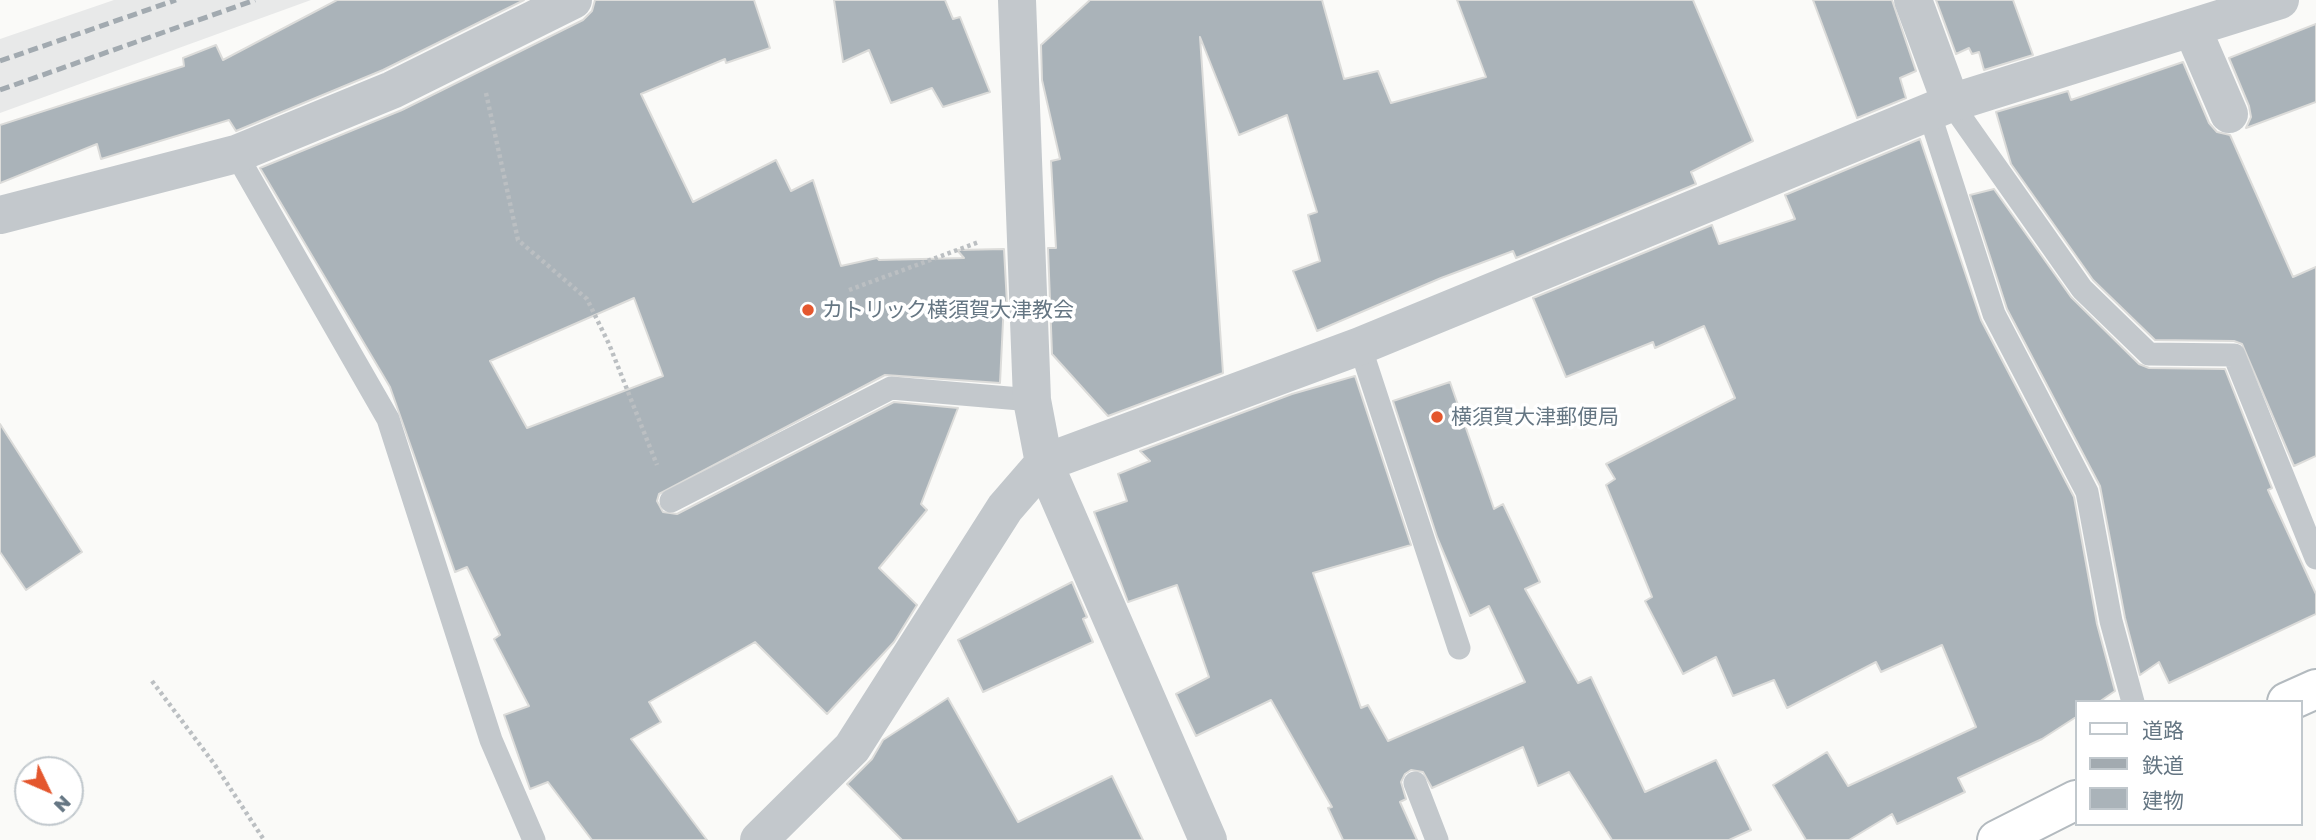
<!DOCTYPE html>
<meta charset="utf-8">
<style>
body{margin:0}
#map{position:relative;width:2316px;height:840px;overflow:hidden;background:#fafaf8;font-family:"Golos Text","Noto Sans JP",sans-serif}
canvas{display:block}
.legend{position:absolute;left:2075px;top:700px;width:228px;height:126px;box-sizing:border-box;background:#fff;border:2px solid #c1c8cd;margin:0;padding:9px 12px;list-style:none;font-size:21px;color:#657683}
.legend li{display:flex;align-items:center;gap:14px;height:35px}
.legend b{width:35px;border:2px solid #c1c8cd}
.north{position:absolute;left:14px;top:756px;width:70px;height:70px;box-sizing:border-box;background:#fff;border:2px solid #c1c8cd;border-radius:50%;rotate:134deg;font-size:19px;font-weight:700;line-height:28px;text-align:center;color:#657683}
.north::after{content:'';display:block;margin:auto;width:24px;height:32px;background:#e4572e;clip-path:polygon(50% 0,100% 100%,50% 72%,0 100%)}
</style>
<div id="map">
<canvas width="2316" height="840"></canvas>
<ul class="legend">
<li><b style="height:9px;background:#fff"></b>道路</li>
<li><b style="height:9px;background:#a2aab0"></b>鉄道</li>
<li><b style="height:19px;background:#aab3b9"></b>建物</li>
</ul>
<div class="north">N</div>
</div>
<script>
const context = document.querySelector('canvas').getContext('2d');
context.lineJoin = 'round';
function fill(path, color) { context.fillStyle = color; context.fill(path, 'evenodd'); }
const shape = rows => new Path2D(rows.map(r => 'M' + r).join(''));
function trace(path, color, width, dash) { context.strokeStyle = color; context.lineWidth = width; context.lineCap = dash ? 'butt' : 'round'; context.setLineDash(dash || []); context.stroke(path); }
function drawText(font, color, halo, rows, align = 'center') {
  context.font = font + ' "Golos Text","Noto Sans JP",sans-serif'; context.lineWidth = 7; context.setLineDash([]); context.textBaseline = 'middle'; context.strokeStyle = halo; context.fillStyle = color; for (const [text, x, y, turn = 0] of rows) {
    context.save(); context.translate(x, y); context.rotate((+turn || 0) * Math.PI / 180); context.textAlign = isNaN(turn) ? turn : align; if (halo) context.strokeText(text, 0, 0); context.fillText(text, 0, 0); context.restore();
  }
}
const built = shape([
 [114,0,311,0,0,113,0,39]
]);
const building = shape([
 [337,0,524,0,383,70,236,131,229,120,101,159,97,144,0,183,0,125,184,66,183,58,216,45,223,60,337,0],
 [595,0,754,0,770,48,726,63,725,59,641,94,693,202,776,160,791,191,813,180,841,266,877,258,879,260,964,258,957,250,1004,249,1007,304,1004,301,1000,383,885,375,659,494,657,501,663,512,677,514,894,402,958,408,921,504,927,510,879,568,917,605,894,642,827,714,755,642,649,702,661,722,631,739,707,840,592,840,548,782,530,789,504,715,529,706,494,639,500,635,467,567,455,572,390,387,260,168,402,110,583,20,592,11,595,0],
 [634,298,663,376,527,428,490,361,634,298],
 [834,0,945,0,953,19,960,17,990,92,943,107,932,88,891,103,869,50,843,62,834,0],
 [1090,0,1322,0,1344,79,1378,71,1391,103,1486,77,1457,0,1693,0,1753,141,1691,172,1696,184,1516,258,1513,251,1441,278,1317,331,1293,271,1320,261,1308,215,1317,212,1287,115,1239,135,1200,37,1223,373,1108,416,1052,354,1048,248,1056,248,1051,161,1060,159,1042,80,1041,45,1090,0],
 [1813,0,1892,0,1916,71,1900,78,1906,98,1857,118,1813,0],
 [1936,0,2013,0,2033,55,1984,70,1979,52,1972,54,1969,48,1956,54,1936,0],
 [2316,24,2316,102,2246,128,2251,117,2249,106,2229,58,2316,24],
 [2183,62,2209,123,2217,132,2230,135,2293,277,2316,267,2316,456,2294,466,2242,344,2234,341,2155,340,2093,280,2011,164,1996,112,2068,91,2071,100,2183,62],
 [1920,139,1981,320,2074,497,2097,624,2115,691,2099,702,2076,702,2076,717,2042,739,1958,778,1965,792,1897,824,1892,814,1849,840,1806,840,1773,785,1827,752,1848,786,1976,727,1942,645,1881,672,1876,662,1787,708,1774,680,1733,696,1716,657,1683,674,1645,601,1652,597,1606,485,1615,479,1606,464,1735,398,1704,326,1655,348,1653,342,1566,377,1533,298,1712,225,1719,244,1795,219,1785,195,1920,139],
 [1994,189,2071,297,2139,364,2149,368,2225,369,2272,488,2268,490,2316,594,2316,614,2169,683,2159,662,2140,675,2125,618,2100,486,2007,309,1970,195,1994,189],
 [1355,376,1411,545,1313,573,1361,708,1368,705,1388,741,1525,682,1489,606,1470,616,1437,537,1393,401,1450,382,1494,509,1503,504,1540,582,1525,589,1578,683,1591,677,1645,792,1716,760,1751,830,1729,840,1612,840,1569,772,1538,786,1523,747,1432,788,1423,772,1411,770,1405,774,1401,782,1406,799,1400,802,1417,840,1343,840,1328,808,1332,807,1271,700,1196,736,1176,694,1209,677,1177,585,1128,602,1094,512,1127,501,1118,474,1150,461,1140,451,1292,394,1355,376],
 [0,424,82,552,26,590,0,552,0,424],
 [1072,582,1087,617,1083,619,1093,642,983,692,958,640,1072,582],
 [948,698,1018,822,1112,776,1143,840,902,840,847,784,872,759,883,740,948,698]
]);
const path = shape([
 [486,93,518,240,587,299,609,344,657,465],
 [849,290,979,242],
 [152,681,215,765,264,840]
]);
const lane = shape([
 [1951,103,2082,289,2149,354,2234,355,2316,558],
 [1929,112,1994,314,2087,492,2111,621,2133,702],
 [236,154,388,419,491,740,534,840],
 [1360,346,1459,648],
 [671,501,891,388,1032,400],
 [1415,783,1437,840]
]);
const street = shape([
 [1017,0,1032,400,1044,463,1208,840],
 [1913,0,1951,103],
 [2192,28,2229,114],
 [0,215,236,154,392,90,573,0],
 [759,840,852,748,1005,508,1044,463,1360,346,1951,103,2280,0]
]);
const secondary = shape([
 [2287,702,2316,689],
 [1997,840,2076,800]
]);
const rail = shape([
 [0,61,176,0],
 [0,90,255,0]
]);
const markers = [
 [808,310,7,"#e4572e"],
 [1437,417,7,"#e4572e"]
];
const poiNames = [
 ["カトリック横須賀大津教会",822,310],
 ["横須賀大津郵便局",1451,417]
];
fill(built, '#e8e9e9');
fill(building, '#aab3b9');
trace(building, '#dcdcda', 2);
trace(secondary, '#b3babf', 42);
trace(path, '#bbbfc2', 4.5, [3.5, 3.5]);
trace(lane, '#c3c8cc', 23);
trace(street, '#c3c8cc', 38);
trace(secondary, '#fff', 38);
trace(rail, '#a2aab0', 5, [10, 5]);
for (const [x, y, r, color] of markers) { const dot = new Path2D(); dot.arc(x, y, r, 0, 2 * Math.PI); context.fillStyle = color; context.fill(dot); trace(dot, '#fff', 2.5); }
drawText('21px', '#657683', '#fff', poiNames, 'left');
</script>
